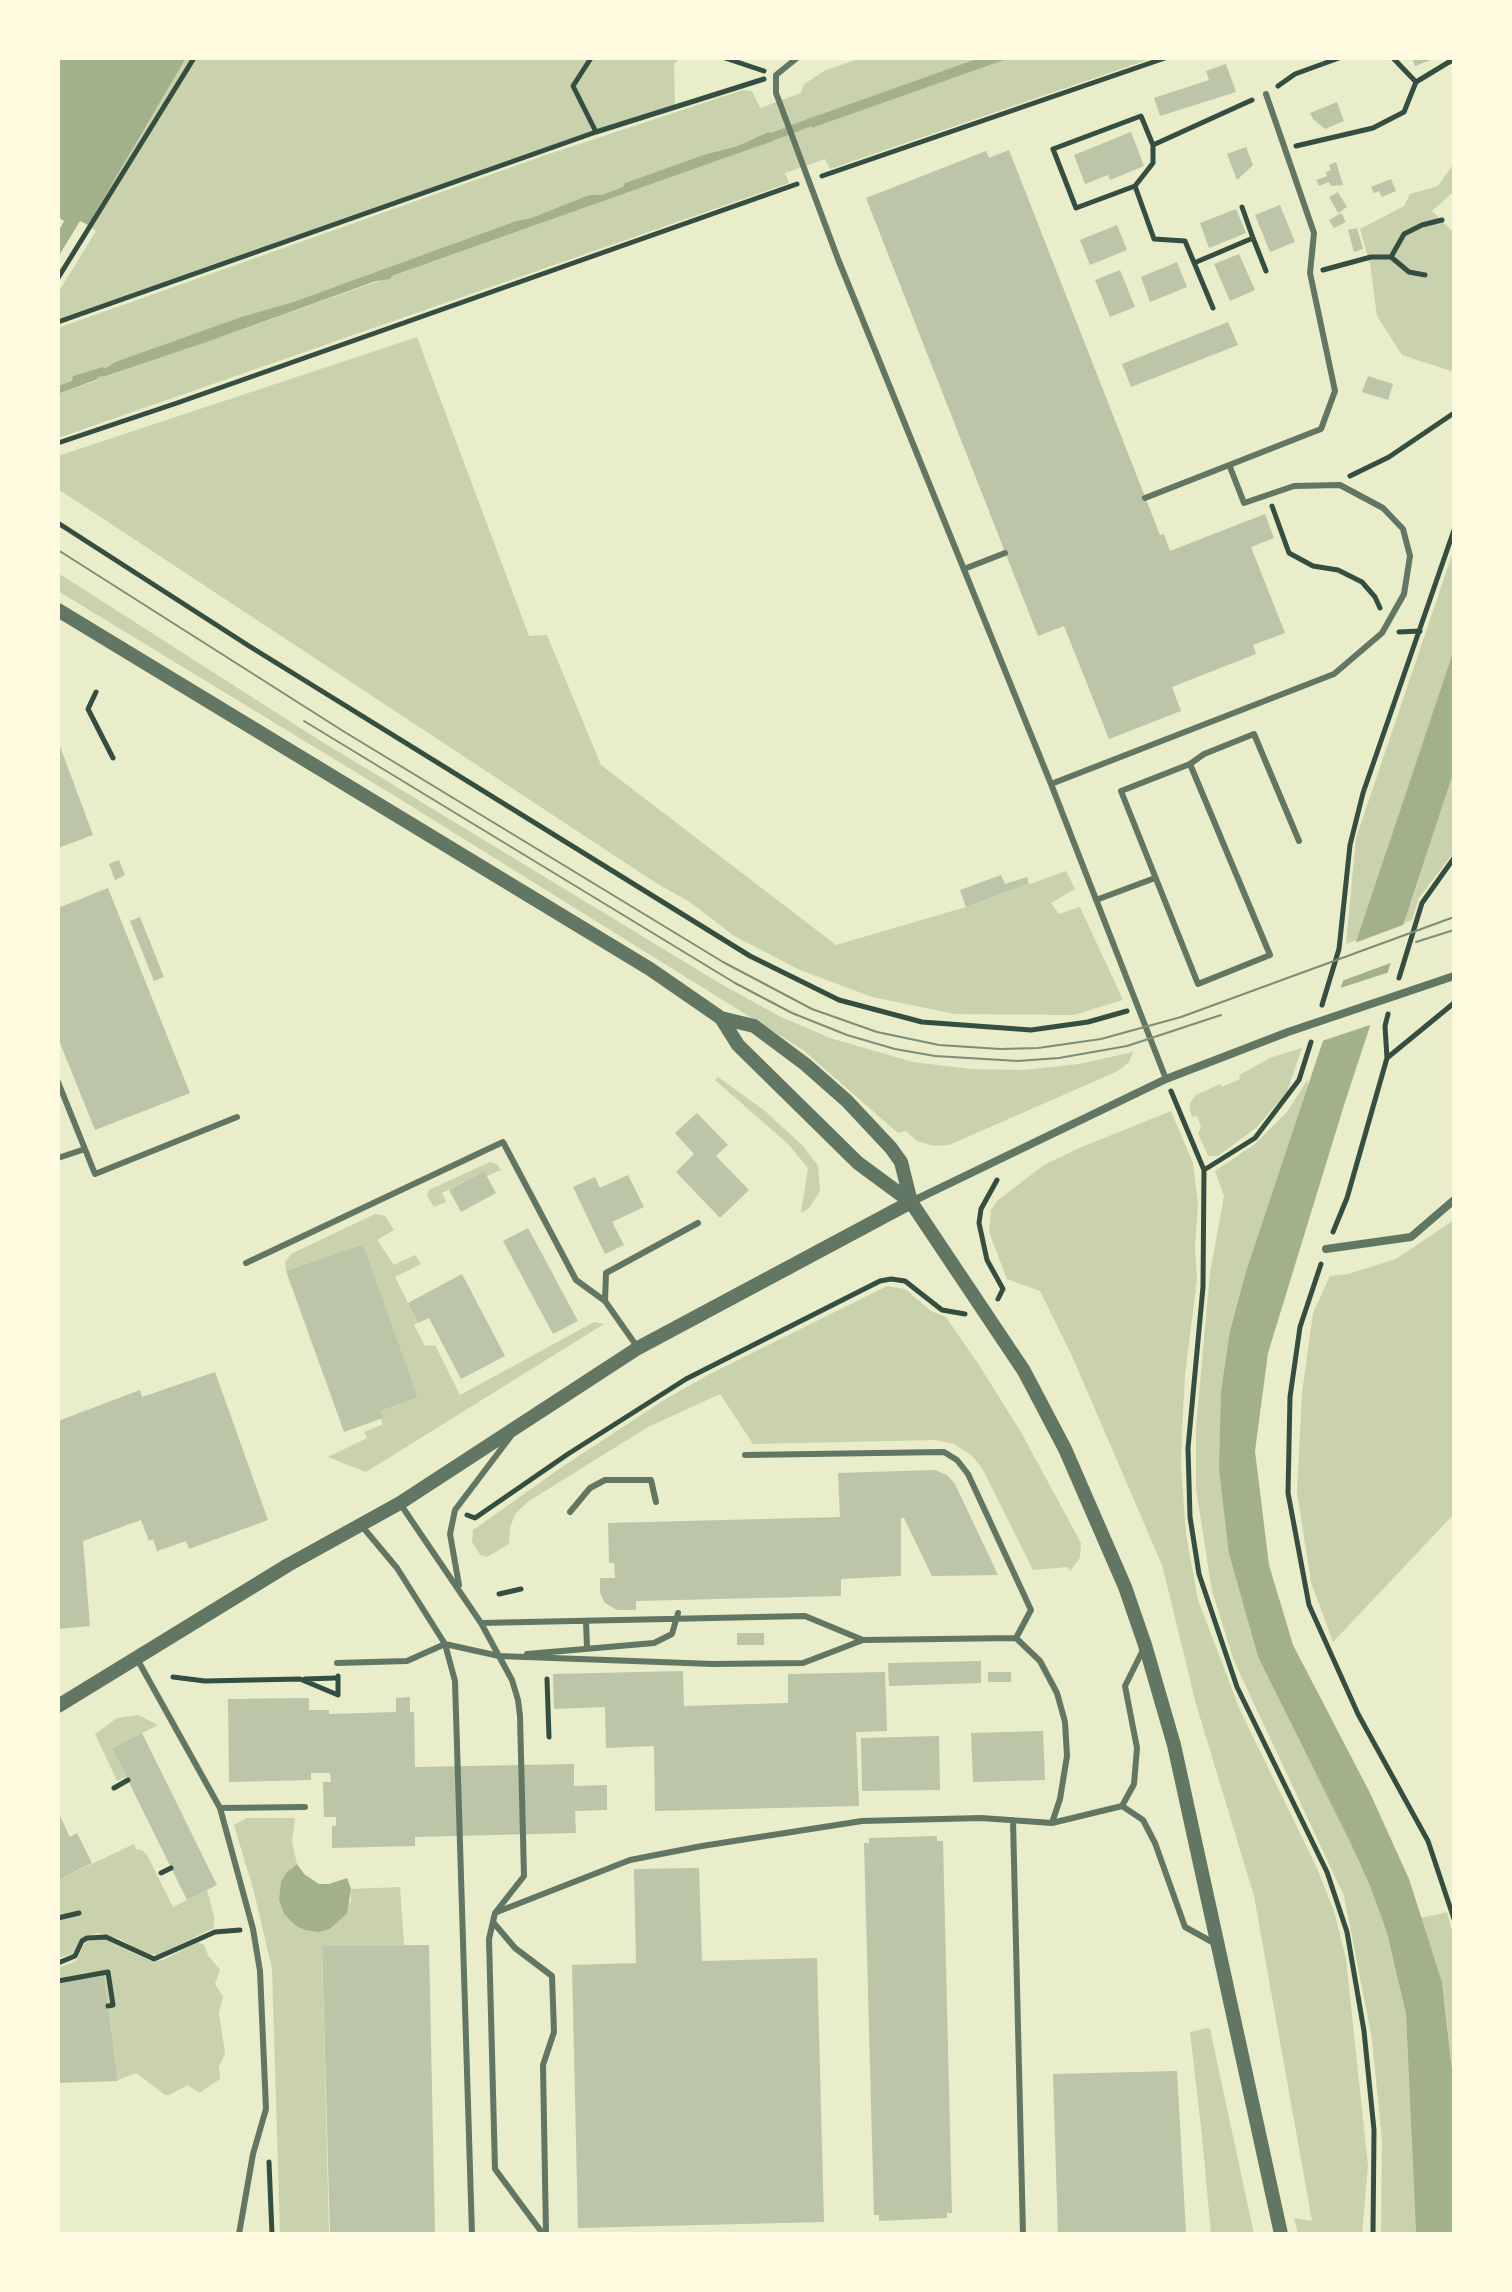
<!DOCTYPE html>
<style>
body{margin:0}
#map{position:relative;width:1512px;height:2292px;overflow:hidden;background:#e9edc9;font-family:"Source Sans 3",sans-serif}
canvas{display:block}
.frame{position:absolute;inset:0;border:60px solid #fefae0;pointer-events:none}
</style>
<div id="map">
<canvas width="1512" height="2292"></canvas>
<div class="frame"></div>
</div>
<script>
const context = document.querySelector('canvas').getContext('2d');
context.lineJoin = 'round';
function fill(path, color) { context.fillStyle = color; context.fill(path, 'evenodd'); }
const shape = rows => new Path2D(rows.map(r => 'M' + r).join(''));
function trace(path, color, width, dash) { context.strokeStyle = color; context.lineWidth = width; context.lineCap = dash ? 'butt' : 'round'; context.setLineDash(dash || []); context.stroke(path); }
const green = shape([
 [186,58,680,58,674,64,675,107,596,132,58,322,58,293,96,231,88,225],
 [861,58,979,58,809,119,812,128,1010,58,1153,58,830,169,825,159,785,173,789,183,58,438,58,394,98,380,96,377,107,376,207,342,773,141,769,133,736,146,703,155,625,183,623,187,601,195,589,195,531,218,516,221,293,302,241,317,115,362,106,368,101,367,73,376,73,381,58,386,58,328,543,156,743,90,752,91,760,108,801,93,804,84,826,70],
 [1454,163,1454,195,1451,194,1432,211,1454,233,1454,372,1402,355,1377,316,1370,264,1360,229,1404,206,1410,194,1438,186],
 [417,337,529,636,547,635,601,765,836,945,966,907,1066,871,1075,889,1051,903,1059,914,1080,907,1123,1000,1074,1015,955,1014,872,997,800,970,734,936,690,902,656,883,58,489,58,456],
 [1454,549,1454,649,1386,852,1411,903,1454,771,1454,852,1419,898,1412,920,1346,944,1356,838],
 [58,573,316,738,721,984,779,1016,830,1038,913,1062,971,1069,1023,1070,1079,1064,1133,1052,1129,1062,1118,1071,949,1145,934,1146,917,1141,906,1131,898,1133,803,1050,403,801,58,591],
 [1302,1048,1287,1092,1257,1127,1218,1156,1208,1156,1198,1133,1201,1127,1197,1116,1192,1117,1190,1110,1190,1103,1196,1095,1220,1084,1222,1087,1240,1079,1239,1075,1270,1058],
 [718,1077,765,1111,804,1147,818,1166,820,1191,809,1208,801,1213,808,1168,788,1144,715,1080],
 [1308,1079,1308,1088,1246,1271,1230,1331,1229,1554,1258,1657,1351,1844,1370,1886,1387,1933,1406,2014,1416,2234,1381,2234,1382,2141,1372,2039,1344,1896,1234,1661,1212,1591,1196,1489,1196,1427,1210,1273,1224,1196,1215,1171,1255,1144,1287,1112],
 [1171,1111,1193,1163,1198,1205,1195,1246,1197,1279,1185,1376,1182,1430,1181,1466,1186,1534,1198,1600,1240,1710,1316,1866,1334,1911,1346,1959,1368,2166,1362,2234,1298,2234,1294,2218,1312,2221,1254,1896,1196,1704,1162,1565,1072,1356,1040,1291,1007,1279,989,1232,991,1210,997,1201,1044,1165,1079,1148],
 [490,1162,497,1164,501,1170,487,1176,484,1171,442,1193,446,1202,434,1207,427,1196,429,1190],
 [375,1214,385,1216,394,1230,377,1240,394,1265,415,1255,421,1264,395,1277,418,1323,414,1325,425,1346,435,1345,460,1395,594,1322,604,1324,366,1472,328,1457,367,1438,364,1432,382,1425,381,1411,418,1397,363,1244,286,1271,285,1262,291,1254],
 [1454,1220,1454,1514,1333,1642,1311,1582,1297,1492,1302,1393,1313,1313,1330,1276,1348,1274,1396,1259],
 [887,1286,905,1289,931,1311,946,1317,981,1368,1022,1434,1081,1543,1080,1558,1070,1571,1068,1567,1033,1570,982,1468,972,1456,954,1444,936,1440,753,1444,720,1394,648,1427,529,1501,516,1513,510,1527,509,1544,487,1557,480,1555,472,1542,473,1530,562,1467,664,1400,710,1374],
 [138,1715,158,1725,112,1748,126,1777,117,1781,95,1734,117,1718],
 [247,1818,295,1818,292,1842,297,1864,291,1868,279,1900,284,1914,296,1926,318,1931,330,1929,351,1901,351,1889,400,1887,404,1945,322,1947,329,2234,280,2234,272,1969,254,1892,234,1825],
 [134,1844,136,1849,142,1850,147,1855,173,1907,207,1890,214,1917,214,1928,158,1955,146,1954,120,1939,98,1933,87,1936,72,1954,58,1958,58,1880],
 [1447,1912,1454,1938,1454,2164,1452,2069,1446,2013,1442,1982,1421,1918],
 [102,1938,153,1962,163,1960,198,1942,204,1945,208,1955,220,1970,215,1984,223,1997,219,2013,225,2054,219,2067,220,2079,199,2093,188,2085,169,2095,165,2095,136,2073,118,2080,104,1977,60,1984,58,1977,58,1968,76,1961,84,1944,89,1940],
 [1206,2028,1210,2029,1254,2234,1211,2234,1202,2136,1190,2032]
]);
const water = shape([
 [58,58,186,58,88,225,80,221,60,254,58,252,58,232,64,221,58,217],
 [979,58,1010,58,812,128,808,119],
 [769,132,773,141,392,276,390,279,376,281,207,342,106,376,97,377,98,379,58,394,58,386,72,381,73,376,102,367,106,368,115,362,241,317,293,302,516,221,531,218,589,195,601,195,623,187,625,183,703,155,737,146],
 [1454,649,1454,771,1345,1102,1268,1353,1255,1451,1269,1565,1293,1645,1370,1793,1409,1879,1442,1982,1452,2069,1454,2234,1416,2234,1406,2014,1387,1933,1370,1886,1351,1844,1258,1657,1229,1554,1219,1469,1221,1392,1230,1331,1246,1271],
 [297,1864,304,1874,319,1884,329,1884,347,1878,351,1889,347,1913,330,1929,318,1932,305,1930,296,1926,284,1914,279,1900,281,1882,287,1872]
]);
const pier = shape([
 [1408,923,1396,961,1339,982,1352,944],
 [1393,971,1376,1023,1319,1042,1337,989]
]);
const stream = shape([
 [761,141,819,119]
]);
const building = shape([
 [1412,58,1436,58,1415,66],
 [1226,64,1236,92,1160,116,1154,98,1209,80,1206,71],
 [1337,102,1344,121,1325,129,1313,119,1310,113],
 [1131,132,1144,166,1110,180,1108,175,1085,184,1074,155],
 [1246,147,1253,165,1237,180,1227,154],
 [1009,150,1160,535,1164,534,1170,551,1265,514,1274,538,1251,547,1285,633,1253,645,1256,654,1172,687,1181,711,1109,739,1064,626,1038,636,866,198,986,151,989,158],
 [1336,162,1343,185,1331,186,1329,182,1319,186,1316,180,1327,176,1326,172,1331,170,1329,165],
 [1391,179,1396,191,1382,197,1379,191,1374,193,1371,187],
 [1338,192,1347,207,1338,213,1329,197],
 [1280,205,1295,242,1270,252,1255,215],
 [1236,209,1246,233,1209,248,1200,223],
 [1341,213,1346,222,1334,228,1329,220],
 [1117,225,1127,250,1090,265,1080,240],
 [1357,228,1363,249,1354,252,1348,230],
 [1239,254,1255,290,1230,301,1214,264],
 [1177,262,1187,287,1150,302,1141,277],
 [1120,270,1135,307,1110,317,1095,280],
 [1228,322,1238,345,1131,387,1122,364],
 [1368,376,1393,384,1388,400,1362,392],
 [58,741,93,835,58,848],
 [119,860,125,875,115,880,109,864],
 [1001,875,1005,884,1027,877,1029,884,966,907,960,890],
 [108,888,190,1093,95,1130,58,1038,58,908],
 [140,917,164,977,154,981,130,921],
 [697,1113,728,1145,716,1156,749,1190,720,1218,676,1172,694,1154,675,1133],
 [484,1171,496,1193,461,1212,449,1190],
 [628,1175,644,1207,612,1222,624,1245,605,1254,573,1187,595,1177,600,1188],
 [528,1228,578,1321,553,1334,503,1241],
 [363,1244,418,1397,381,1411,383,1418,344,1432,286,1271],
 [462,1274,505,1356,461,1379,429,1318,418,1323,408,1303],
 [215,1372,268,1520,189,1549,186,1541,157,1551,153,1539,149,1541,141,1520,83,1541,90,1626,58,1629,58,1421,140,1390,142,1397],
 [935,1470,947,1475,955,1484,998,1575,932,1576,904,1518,901,1518,901,1576,841,1579,841,1596,636,1601,636,1610,617,1610,605,1603,600,1593,600,1578,615,1578,614,1563,609,1563,608,1523,840,1517,838,1473],
 [737,1633,764,1633,764,1645,737,1645],
 [981,1661,981,1683,889,1686,888,1663],
 [683,1671,684,1706,788,1703,788,1674,885,1672,887,1731,856,1732,859,1806,655,1811,654,1746,606,1748,605,1707,554,1709,553,1674],
 [988,1672,1011,1672,1011,1682,988,1682],
 [410,1697,410,1712,414,1712,415,1767,574,1764,574,1786,607,1785,607,1810,575,1811,576,1833,415,1837,415,1846,332,1848,332,1826,336,1826,336,1817,324,1817,323,1782,331,1782,330,1773,311,1773,311,1780,229,1782,228,1699,309,1698,309,1710,329,1710,329,1714,396,1712,396,1698],
 [1043,1731,1045,1780,973,1782,971,1733],
 [142,1733,217,1885,187,1900,112,1748],
 [939,1736,940,1790,862,1791,861,1738],
 [60,1816,70,1837,77,1833,92,1863,58,1880,58,1817],
 [937,1836,937,1841,943,1841,952,2213,947,2213,947,2218,879,2221,879,2215,874,2215,864,1843,869,1843,869,1838],
 [699,1868,702,1961,817,1958,824,2222,578,2228,572,1965,636,1963,634,1869],
 [429,1945,435,2234,330,2234,322,1946],
 [104,1976,118,2081,58,2083,58,1984],
 [1177,2071,1186,2234,1058,2234,1053,2074]
]);
const path = shape([
 [591,58,573,86,596,132],
 [725,58,764,71],
 [1416,82,1454,59],
 [1278,86,1295,74,1339,58],
 [1153,145,1141,116,1053,149,1076,208,1135,186,1153,163,1153,145,1252,100],
 [1296,146,1373,128,1404,112,1416,82,1393,58],
 [822,176,1165,58],
 [1135,186,1154,239,1185,241,1213,308],
 [1253,238,1266,271],
 [1391,257,1404,234,1422,225,1442,220],
 [1194,263,1253,238,1242,207],
 [1323,270,1371,257,1391,257,1409,272,1425,275],
 [58,278,194,58],
 [58,322,596,132,764,79],
 [58,443,177,403,797,184],
 [1350,476,1389,457,1454,413],
 [1272,506,1289,553,1313,566,1338,570,1362,582,1375,597,1380,608],
 [58,523,249,646,750,956,839,1000,922,1022,1031,1030,1088,1022,1127,1011],
 [1399,632,1420,631],
 [96,692,88,709,113,758],
 [1399,978,1422,903,1454,858],
 [1322,1005,1339,949,1350,845,1363,793,1454,530],
 [1311,1042,1299,1080,1255,1138,1204,1170,1203,1287,1188,1448,1190,1517,1199,1574,1237,1687,1327,1872,1347,1932,1364,2031,1374,2130,1373,2234],
 [1387,1058,1454,1003],
 [1171,1091,1204,1170],
 [997,1180,981,1209,979,1223,987,1260,1003,1289,998,1299],
 [1333,1232,1347,1198,1387,1058,1385,1026,1388,1014],
 [1321,1264,1300,1327,1290,1397,1288,1493,1309,1605,1358,1714,1428,1841,1454,1919],
 [467,1515,475,1518,568,1454,686,1379,880,1281,891,1279,905,1281,942,1310,965,1314],
 [499,1594,521,1589],
 [173,1677,205,1681,300,1679,338,1695,338,1676],
 [305,1679,335,1678],
 [547,1679,549,1737],
 [114,1788,128,1780],
 [161,1873,171,1868],
 [58,1918,79,1913],
 [58,1963,75,1956,82,1941,87,1938,106,1937,154,1959,215,1932,240,1930],
 [58,1981,108,1972,113,2005,108,2006],
 [269,2162,272,2234]
]);
const service = shape([
 [797,58,776,75,776,93,838,259,1051,784,1166,1079],
 [1145,498,1321,429,1335,391,1310,273,1314,233,1266,94],
 [964,569,1005,553],
 [1190,764,1270,955,1198,984,1121,791,1190,764],
 [1190,764,1204,754,1254,734,1299,841],
 [1051,784,1334,674,1382,633,1404,594,1410,556,1403,529,1383,508,1340,485,1294,486,1244,503,1230,467],
 [1096,900,1155,878],
 [58,1082,95,1174,237,1117],
 [58,1158,85,1149],
 [246,1263,503,1142,576,1280,605,1301,638,1348],
 [605,1301,606,1273,698,1223],
 [745,1455,944,1452,957,1460,968,1474,1031,1610,1016,1638],
 [401,1505,481,1623,512,1680,518,1700,520,1716,524,1876,495,1913,489,1939,495,2169,543,2234],
 [570,1512,590,1488,605,1480,651,1480,656,1502],
 [361,1525,397,1568,445,1644,455,1681,472,2234],
 [459,1585,450,1534,455,1510,511,1436],
 [586,1621,587,1648],
 [481,1623,805,1616,863,1640],
 [1144,1648,1125,1686,1137,1748,1134,1784,1122,1806,1143,1820,1155,1843,1185,1927,1214,1943],
 [527,1654,654,1643,672,1634,678,1613],
 [136,1657,220,1808,253,1929,260,1971,266,2109,253,2154,239,2234],
 [337,1663,407,1661,445,1644,499,1656,713,1664,803,1663,863,1640,1016,1638,1040,1661,1057,1693,1065,1722,1067,1756,1060,1799,1052,1823,1122,1806],
 [220,1808,305,1807],
 [1013,1820,1023,2234],
 [497,1912,630,1860,702,1846,862,1821,981,1818,1052,1823],
 [493,1922,515,1948,552,1976,554,2032,543,2065,546,2234]
]);
const minor = shape([
 [911,1202,1166,1079,1288,1032,1454,976],
 [1326,1249,1411,1237,1454,1200]
]);
const tertiary = shape([
 [58,610,650,969,721,1018,754,1026,805,1064,847,1101,891,1148,901,1162,911,1202],
 [721,1018,738,1045,858,1163,911,1202,1024,1371,1065,1449,1125,1587,1145,1645,1174,1745,1281,2234],
 [58,1706,288,1565,400,1503,638,1348,911,1202]
]);
const tram = shape([
 [58,550,343,731,723,962,812,1009,877,1032,939,1045,1000,1049,1038,1048,1101,1039,1181,1017,1454,917],
 [304,721,735,983,792,1013,847,1035,895,1049,935,1056,1018,1061,1059,1058,1127,1046,1221,1015],
 [1416,942,1454,930]
]);
fill(green, '#cad2ad');
fill(water, '#a3b18a');
fill(pier, '#e9edc9');
trace(stream, '#a3b18a', 8);
fill(building, '#bcc5a7');
trace(path, '#344e41', 5);
trace(service, '#617663', 6);
trace(minor, '#617663', 8);
trace(tertiary, '#617663', 14);
trace(tram, '#7c8e77', 2);
</script>
